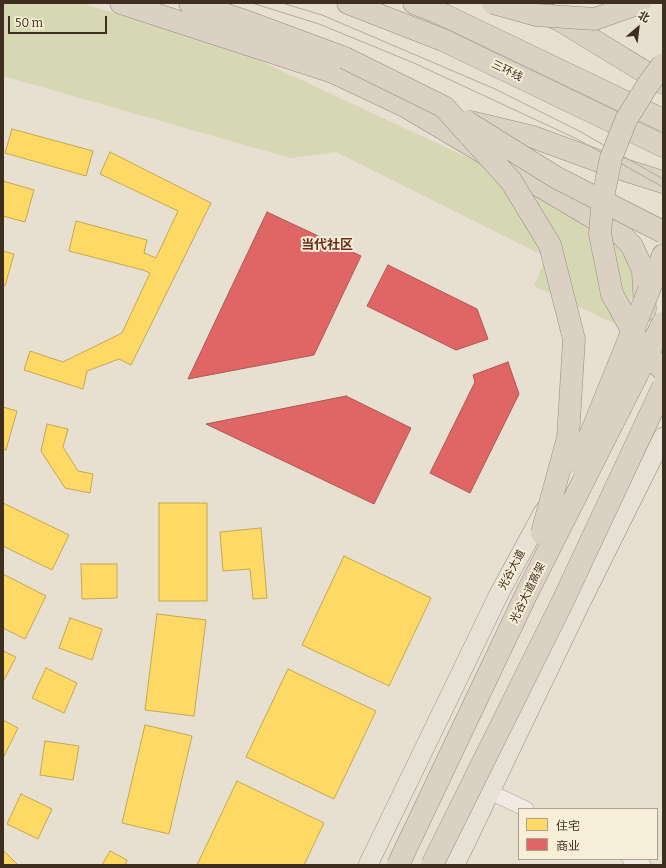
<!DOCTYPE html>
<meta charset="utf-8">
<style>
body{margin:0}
#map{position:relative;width:666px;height:868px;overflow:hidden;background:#e7e0d1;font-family:Bitter,"Noto Sans SC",serif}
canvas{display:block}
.frame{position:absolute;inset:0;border:4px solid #3d2e20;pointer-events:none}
.legend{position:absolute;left:518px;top:808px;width:140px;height:52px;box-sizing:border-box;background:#f7eed8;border:1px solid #ada18e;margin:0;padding:5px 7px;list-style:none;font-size:12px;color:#3d2e20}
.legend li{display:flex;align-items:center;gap:8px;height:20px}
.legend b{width:20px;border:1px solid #ada18e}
.north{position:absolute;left:618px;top:8px;width:40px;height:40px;-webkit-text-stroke:3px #f7eed8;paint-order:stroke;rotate:28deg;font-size:11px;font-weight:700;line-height:16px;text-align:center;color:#3d2e20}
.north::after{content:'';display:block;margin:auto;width:14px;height:18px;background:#3d2e20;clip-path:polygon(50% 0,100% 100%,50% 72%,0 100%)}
.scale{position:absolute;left:8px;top:16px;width:99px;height:18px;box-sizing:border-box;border:2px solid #3d2e20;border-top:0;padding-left:5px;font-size:12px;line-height:14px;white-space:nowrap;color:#3d2e20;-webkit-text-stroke:3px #f7eed8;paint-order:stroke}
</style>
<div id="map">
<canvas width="666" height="868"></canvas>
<div class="frame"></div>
<ul class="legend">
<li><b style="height:11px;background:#ffd966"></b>住宅</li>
<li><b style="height:11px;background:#e06666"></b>商业</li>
</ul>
<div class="north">北</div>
<div class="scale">50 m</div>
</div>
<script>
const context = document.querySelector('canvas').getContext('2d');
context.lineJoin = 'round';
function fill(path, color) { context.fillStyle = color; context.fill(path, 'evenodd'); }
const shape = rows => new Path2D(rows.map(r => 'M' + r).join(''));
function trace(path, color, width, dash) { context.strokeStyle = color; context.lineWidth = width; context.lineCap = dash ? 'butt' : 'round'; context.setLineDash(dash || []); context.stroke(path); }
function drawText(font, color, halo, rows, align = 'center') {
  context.font = font + ' Bitter,"Noto Sans SC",serif'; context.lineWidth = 4; context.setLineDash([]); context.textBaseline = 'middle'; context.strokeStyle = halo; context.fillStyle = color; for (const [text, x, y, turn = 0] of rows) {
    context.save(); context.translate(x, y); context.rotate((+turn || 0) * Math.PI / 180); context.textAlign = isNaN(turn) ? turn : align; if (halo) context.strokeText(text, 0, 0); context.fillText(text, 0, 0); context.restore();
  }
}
const green = shape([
 [3,3,81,3,237,50,486,166,615,238,637,275,624,328,534,286,546,257,336,152,290,158,3,76]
]);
const homes = shape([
 [12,129,93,151,86,176,5,153,12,129],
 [110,152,211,203,131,365,119,359,87,371,83,389,24,370,30,351,63,362,122,333,150,273,143,270,69,251,76,221,147,240,144,253,156,258,178,211,100,174,110,152],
 [3,181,34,190,25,222,3,216,3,181],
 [3,251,14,254,5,286,3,285,3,251],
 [3,407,17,411,6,450,3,449,3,407],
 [47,424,68,429,63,447,78,471,93,474,90,493,65,488,41,451,47,424],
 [3,503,69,535,52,570,3,546,3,503],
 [159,503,207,503,207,601,159,601,159,503],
 [261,528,267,598,253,599,250,569,223,571,220,532,261,528],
 [344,556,431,598,389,686,302,645,344,556],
 [81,564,117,564,117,598,82,599,81,564],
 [3,574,46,596,25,639,3,628,3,574],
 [157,614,206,620,194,716,145,710,157,614],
 [70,618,102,629,92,660,59,648,70,618],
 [3,651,16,657,3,682,3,651],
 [46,668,77,683,64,713,32,698,46,668],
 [288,669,376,711,334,799,246,757,288,669],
 [3,720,18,728,3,758,3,720],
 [145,725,192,736,169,834,122,823,145,725],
 [45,741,79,746,73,780,40,775,45,741],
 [237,781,324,823,304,865,197,865,237,781],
 [21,794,52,809,38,839,7,824,21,794],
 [3,850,18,865,3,865,3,850],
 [110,851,127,860,125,865,102,865,110,851]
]);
const shops = shape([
 [267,212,361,256,314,355,188,379,267,212],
 [388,265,477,309,488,339,456,350,367,306,388,265],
 [508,362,519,394,470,493,430,473,475,382,473,375,508,362],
 [346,396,411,428,374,504,206,424,346,396]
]);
const minor = shape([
 [490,792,526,809],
 [630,859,643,865]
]);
const major = shape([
 [368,865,499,594,544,511],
 [455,865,583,598,663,437]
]);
const highway = shape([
 [121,3,333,72,405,106,621,234,632,246,643,270,645,310],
 [190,3,245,21,345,58],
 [348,3,443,40,663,146],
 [414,3,444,15,663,120],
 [547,14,560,20,663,83],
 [470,122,533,137,615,167,663,182],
 [649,290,663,255]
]);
const tram = shape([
 [252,3,319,24,414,63,577,139,663,187],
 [282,3,322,15,495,89,581,132,663,179]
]);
const highwayBridge = shape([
 [493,3,536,15,595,19,640,3],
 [345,58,444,107,511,181,550,245,574,339,568,438,542,533],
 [663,64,647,86,626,120,611,158,603,197,600,234,612,294,643,350,663,370],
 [467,122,557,178,663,232],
 [579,464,583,453,649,290],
 [398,865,526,595,663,323],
 [432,865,562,603,663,387]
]);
const streetNames = [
 ["三环线",507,71,26],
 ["光谷大道",512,570,-62],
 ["光谷大道高架",528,593,-64]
];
const quarterNames = [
 ["当代社区",327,245]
];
fill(green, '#d6d7b3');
fill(homes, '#ffd966');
trace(homes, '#c5a651', 1);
fill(shops, '#e06666');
trace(shops, '#af5551', 1);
trace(minor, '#ada599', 16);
trace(major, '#928b80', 20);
trace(highway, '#928b80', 23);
trace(minor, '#efebe3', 15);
trace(major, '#e6e1d4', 19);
trace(highway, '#dad1c2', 22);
trace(tram, '#afaaa2', 1);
trace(highwayBridge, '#928b80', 23, []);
trace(highwayBridge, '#dad1c2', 22);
drawText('11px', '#3d2e20', '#f7eed8', streetNames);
drawText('bold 13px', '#6b2e1e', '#f7eed8', quarterNames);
</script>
